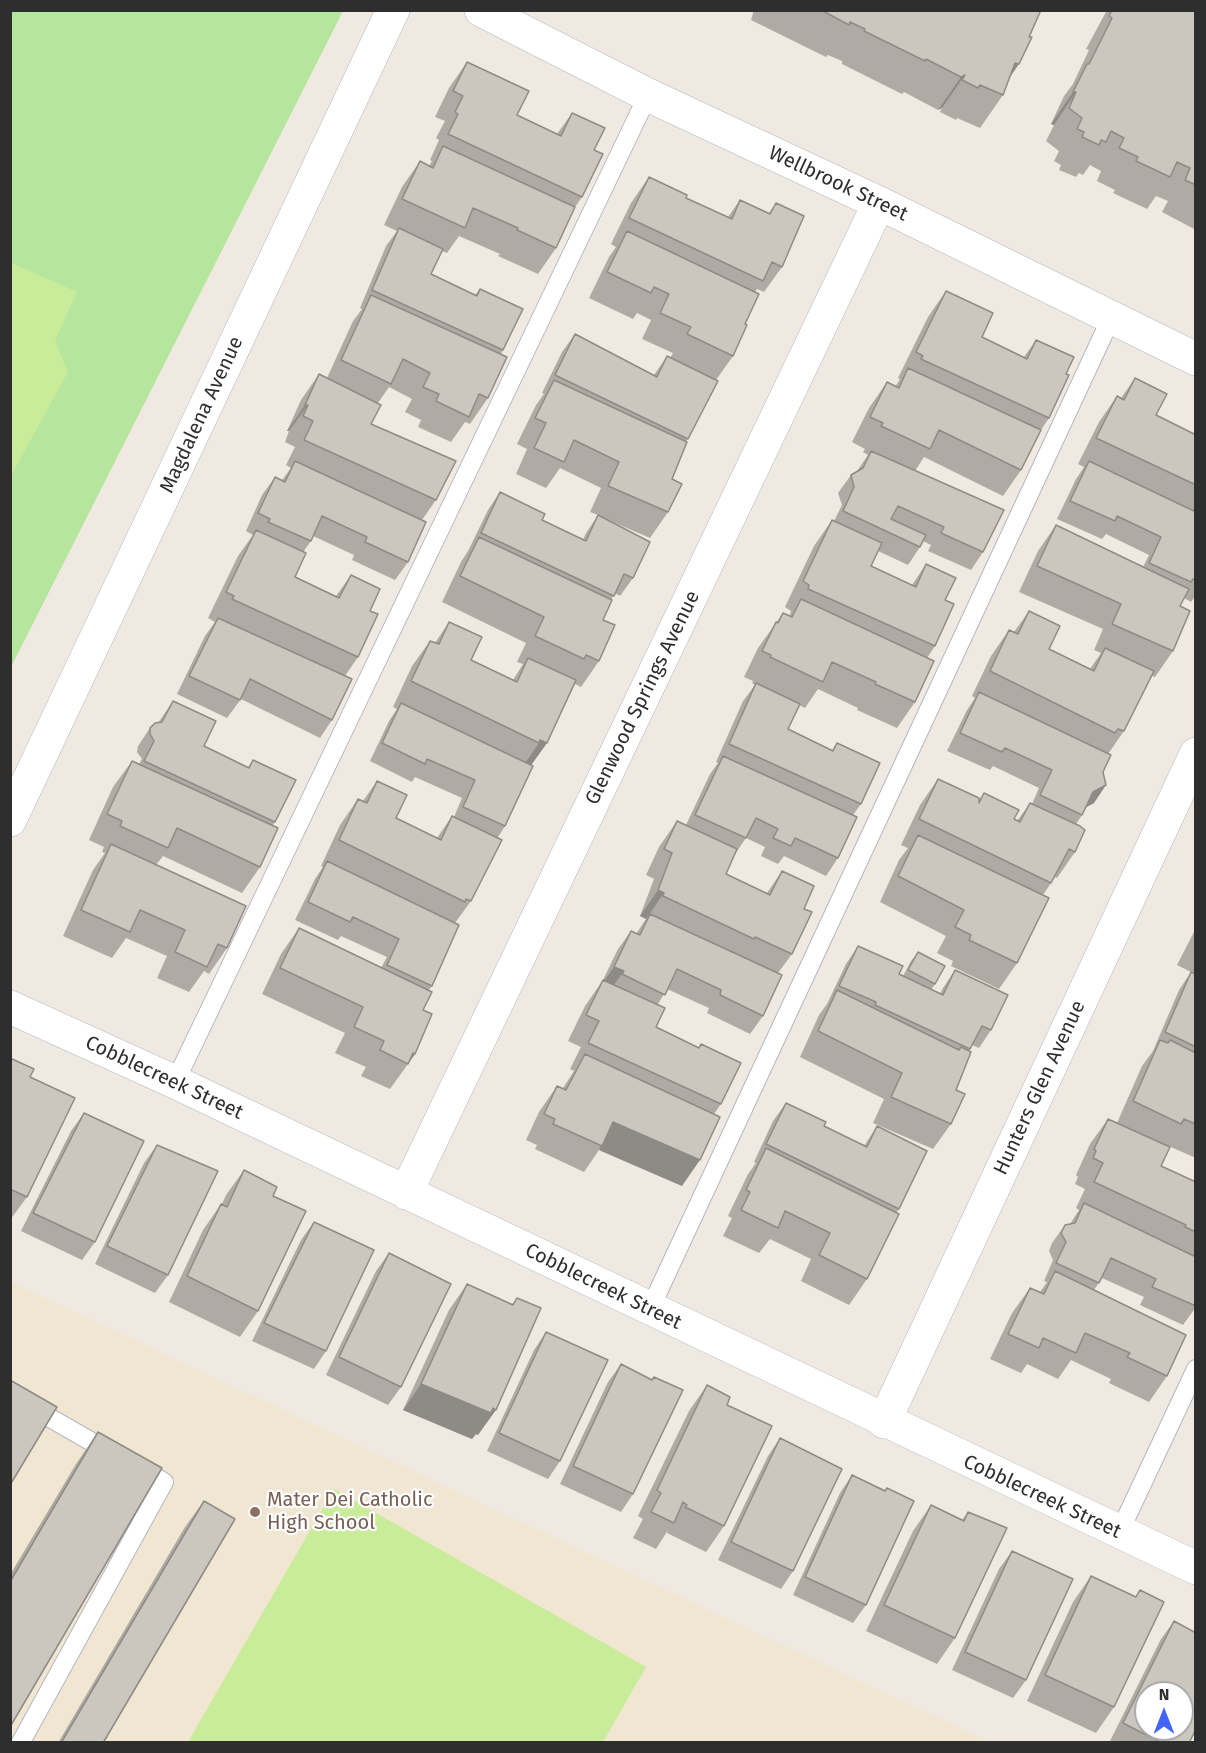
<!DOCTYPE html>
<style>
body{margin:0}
#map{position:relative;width:1206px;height:1753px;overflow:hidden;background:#efe9e1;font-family:"Fira Sans",sans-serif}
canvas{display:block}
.frame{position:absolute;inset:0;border:12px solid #2e2e2e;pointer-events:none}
.north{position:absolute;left:1134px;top:1681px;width:60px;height:60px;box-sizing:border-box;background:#fff;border:2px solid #ababab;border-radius:50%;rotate:0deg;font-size:16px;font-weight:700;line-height:24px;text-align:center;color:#2e2e2e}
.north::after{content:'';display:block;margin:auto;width:21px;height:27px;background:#4264fb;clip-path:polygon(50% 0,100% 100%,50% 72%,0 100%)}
</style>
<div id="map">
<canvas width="1206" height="1753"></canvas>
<div class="frame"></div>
<div class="north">N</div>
</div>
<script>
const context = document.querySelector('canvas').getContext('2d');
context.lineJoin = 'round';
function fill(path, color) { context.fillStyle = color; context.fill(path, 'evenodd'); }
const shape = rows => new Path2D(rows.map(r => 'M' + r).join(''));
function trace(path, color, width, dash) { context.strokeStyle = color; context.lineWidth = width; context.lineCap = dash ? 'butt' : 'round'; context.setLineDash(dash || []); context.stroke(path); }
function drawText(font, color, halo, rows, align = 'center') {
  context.font = font + ' "Fira Sans",sans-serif'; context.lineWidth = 4.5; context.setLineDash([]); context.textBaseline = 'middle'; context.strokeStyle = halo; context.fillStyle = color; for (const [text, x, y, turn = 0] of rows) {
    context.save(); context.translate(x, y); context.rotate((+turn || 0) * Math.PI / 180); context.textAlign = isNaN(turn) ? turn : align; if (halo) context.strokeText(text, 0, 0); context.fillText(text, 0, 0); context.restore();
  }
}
const education = shape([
 [11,1282,989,1742,11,1742]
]);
const green = shape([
 [11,11,343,11,11,667]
]);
const pitch = shape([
 [11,263,77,292,55,341,68,372,11,476],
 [334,1489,646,1667,603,1742,188,1742]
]);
const service = shape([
 [175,1082,648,95],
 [650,1309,1112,316],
 [10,1395,113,1454],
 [1119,1533,1196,1369],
 [21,1742,164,1482,137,1467]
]);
const minor = shape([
 [481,10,648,95,879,203,1196,359],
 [10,1007,175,1082,1196,1568],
 [406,1193,879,203],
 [884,1422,1196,754]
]);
const tertiary = shape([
 [10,820,393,10]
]);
const wall = shape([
 [754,10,1041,10,1009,79,1003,95,980,128,957,118,956,120,940,112,942,108,938,110,904,92,902,94,842,64,842,61,828,55,826,57,751,20],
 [1107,10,1196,10,1196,230,1162,212,1168,201,1156,196,1147,209,1113,193,1115,190,1097,181,1101,171,1090,165,1083,175,1079,173,1076,177,1059,170,1061,165,1054,161,1059,151,1046,141,1054,125,1051,124,1064,96,1073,84,1089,50,1086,49],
 [467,62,517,115,557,134,572,113,594,150,582,197,575,207,556,248,538,274,498,256,500,254,459,236,447,253,442,251,431,274,475,295,480,289,503,350,501,354,488,398,470,424,465,422,451,442,418,427,421,420,405,412,412,399,389,387,378,403,371,424,436,500,422,520,408,562,395,580,352,560,354,555,313,536,311,541,303,552,295,577,336,596,351,575,370,611,358,657,345,676,332,720,320,738,241,699,227,718,177,694,205,636,215,622,208,618,238,556,253,535,246,531,262,495,275,477,282,480,291,468,286,465,295,447,285,442,289,431,287,431,301,400,319,374,327,378,353,321,362,309,360,308,386,246,397,231,384,225,402,187,420,161,429,166,432,161,430,160,439,140,436,138,445,121,435,117,449,88],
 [649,177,686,198,728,217,740,200,769,213,776,203,782,267,764,292,757,289,755,292,733,356,716,380,686,442,672,479,668,512,650,538,599,516,633,578,620,596,615,593,611,600,603,620,599,661,581,687,575,684,547,743,531,765,505,826,498,837,471,901,455,923,432,986,428,991,423,1010,415,1054,390,1089,361,1076,366,1067,335,1053,345,1033,262,994,281,954,299,928,381,968,387,957,341,936,338,940,295,920,315,879,323,867,321,866,340,825,358,799,363,801,377,781,396,818,437,838,452,816,454,817,462,798,415,777,412,782,370,761,389,721,397,709,393,707,412,666,430,641,435,643,449,622,471,660,513,680,523,664,517,662,526,643,442,602,461,562,468,551,488,510,500,492,542,520,583,540,586,533,598,515,590,512,601,488,560,468,546,488,516,474,527,449,517,444,536,405,544,394,542,393,562,352,575,334,654,375,667,356,670,358,673,353,642,339,651,320,637,313,633,319,589,298,609,257,616,247,611,244,631,203],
 [946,291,982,337,1024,357,1036,340,1066,374,1049,418,1041,430,1021,470,1003,496,924,457,915,471,983,552,971,570,928,551,931,545,923,541,920,547,908,565,878,551,871,566,912,585,926,564,945,600,935,646,927,658,915,702,897,728,857,710,858,708,818,689,805,708,799,705,788,729,832,750,837,743,861,804,853,815,838,858,826,876,784,856,778,864,761,856,765,847,746,838,735,854,726,874,767,893,782,871,804,909,792,954,778,973,763,1016,750,1034,707,1013,709,1008,667,989,658,1004,656,1027,698,1048,701,1044,721,1104,714,1114,682,1186,599,1150,584,1172,535,1149,537,1145,526,1140,539,1112,557,1086,563,1088,574,1071,570,1069,581,1047,568,1041,585,1006,603,980,618,949,631,931,636,934,646,919,640,916,654,879,646,875,659,847,677,821,686,825,710,774,718,763,716,762,743,701,755,685,752,683,753,681,744,677,758,648,783,613,789,616,790,615,791,611,785,607,814,546,832,520,834,521,842,505,838,493,851,475,857,471,868,455,863,452,865,449,852,442,869,408,887,382,895,387,900,379,898,378,928,317],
 [1135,378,1156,415,1196,435,1196,595,1191,602,1184,598,1180,606,1173,651,1155,677,1152,676,1124,731,1108,754,1094,803,1086,807,1082,815,1076,824,1075,852,1057,878,1055,877,1043,895,1017,963,999,989,951,966,953,961,937,953,946,936,880,902,899,860,908,848,901,845,920,805,938,779,979,800,984,793,1014,819,1017,821,1030,803,1032,804,1039,788,993,766,990,770,947,751,967,710,975,698,972,696,991,656,1009,630,1014,632,1029,611,1049,649,1090,669,1101,653,1094,650,1103,629,1019,592,1038,551,1056,525,1143,567,1149,555,1106,534,1102,539,1057,519,1076,479,1084,467,1078,464,1099,422,1117,396,1121,398],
 [173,701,204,746,248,767,253,760,275,822,273,825,260,867,242,893,163,856,156,865,227,948,209,974,204,971,189,992,157,978,167,956,126,938,112,958,63,936,93,870,105,853,102,852,104,847,89,840,113,787,132,761,139,764,142,759,137,752,138,746,150,728,158,723],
 [1196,928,1196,1158,1166,1145,1161,1166,1196,1182,1196,1307,1183,1325,1140,1305,1144,1297,1102,1278,1094,1290,1167,1376,1149,1402,1109,1383,1111,1379,1071,1360,1058,1379,1027,1364,1021,1373,990,1359,1012,1313,1030,1288,1040,1292,1047,1282,1044,1281,1053,1260,1049,1251,1052,1243,1065,1225,1070,1224,1079,1210,1076,1208,1085,1189,1075,1184,1078,1177,1076,1175,1090,1144,1108,1119,1117,1123,1142,1066,1153,1051,1179,990,1191,972,1177,965],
 [858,946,903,976,911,961,918,952,935,984,931,990,940,994,943,988,955,970,991,1030,979,1048,972,1045,969,1051,956,1090,951,1124,933,1149,873,1123,884,1099,800,1057,819,1015,827,1004,846,964],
 [10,1058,30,1077,27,1197,10,1220],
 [786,1103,824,1126,864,1146,877,1126,899,1209,896,1213,867,1279,849,1305,801,1281,811,1259,770,1239,759,1253,723,1236,732,1218,728,1216,748,1174,756,1163,754,1162,773,1121],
 [84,1113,95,1242,82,1260,21,1231,71,1131],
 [157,1145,168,1275,155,1293,95,1264,144,1163],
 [244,1170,273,1196,258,1311,240,1337,169,1302,203,1230,221,1204,222,1204,226,1195],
 [314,1222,326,1351,314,1369,252,1341,301,1240],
 [389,1253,401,1387,388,1405,326,1375,376,1271],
 [467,1284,512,1304,517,1298,478,1435,476,1434,472,1439,403,1410,449,1310],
 [546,1332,560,1461,548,1479,487,1451,534,1350],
 [621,1364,652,1380,633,1494,621,1512,560,1484,608,1382],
 [707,1385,727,1405,724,1526,706,1552,667,1533,668,1530,656,1549,633,1538,643,1519,638,1516,689,1411],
 [98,1432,10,1727,10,1575,76,1464],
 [780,1438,793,1571,781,1589,718,1560,768,1456],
 [852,1475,885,1490,887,1488,866,1605,853,1623,793,1595,840,1493],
 [204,1501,103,1743,58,1743,185,1527],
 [931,1505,962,1520,968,1512,955,1638,937,1664,866,1631,913,1531],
 [1012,1551,1026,1680,1013,1698,952,1670,999,1569],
 [1091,1576,1135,1597,1140,1590,1114,1707,1096,1733,1027,1701,1073,1602],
 [1174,1621,1189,1743,1113,1743,1110,1741,1161,1639]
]);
const shadedWall = shape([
 [1015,63,1019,64,999,93],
 [965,75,942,108,938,110,961,77],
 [1073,92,1076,92,1054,125,1051,124],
 [305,405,308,405,289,431,287,431],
 [540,740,547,743,529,768,523,766,539,743],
 [1106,785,1094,803,1081,810,1093,792],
 [658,890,664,893,646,919,640,916],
 [614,967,624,971,611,989,601,985],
 [413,1053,415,1054,397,1080,408,1064],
 [613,1122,700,1160,682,1186,599,1150],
 [421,1384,493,1408,496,1410,478,1435,476,1434,472,1439,403,1410]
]);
const building = shape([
 [821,10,1041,10,1029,37,1032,37,1019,64,1015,63,1003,95,980,85,978,88,962,80,965,75,961,77,926,59,925,61,864,31,865,29,850,22,849,25,821,10],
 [1112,10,1196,10,1196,185,1185,180,1190,168,1177,162,1170,177,1136,161,1138,157,1119,148,1124,138,1111,131,1106,142,1101,140,1099,145,1082,137,1084,132,1077,129,1082,118,1069,108,1076,92,1073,92,1087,64,1089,64,1112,18,1109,16,1112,10],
 [467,62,529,91,517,115,561,136,572,113,605,128,594,150,603,154,582,197,448,134,458,114,455,112,463,96,453,91,467,62],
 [443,146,575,207,556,248,517,230,518,228,473,208,465,228,402,199,420,161,433,168,443,146],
 [649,177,687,195,686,198,732,219,740,200,770,214,776,203,804,216,782,267,772,262,763,281,629,218,649,177],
 [399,228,443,249,431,274,477,296,480,289,523,309,503,350,372,290,399,228],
 [627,231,759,294,745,324,747,325,733,356,687,334,691,327,660,313,669,294,654,287,651,293,607,272,627,231],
 [946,291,993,313,982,337,1027,359,1036,340,1074,357,1066,374,1069,375,1049,418,921,359,923,356,916,352,946,291],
 [371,295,507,357,488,398,479,394,469,417,436,401,439,394,423,387,430,373,403,359,391,384,341,360,371,295],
 [575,334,657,377,667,356,718,381,688,439,555,375,575,334],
 [908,368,1041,430,1021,470,939,430,930,449,881,426,883,423,870,417,887,382,899,388,908,368],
 [319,374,381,405,371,424,456,461,436,500,304,440,313,421,303,416,308,405,305,405,319,374],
 [1135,378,1167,394,1156,415,1196,435,1196,485,1096,438,1117,396,1124,400,1135,378],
 [554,380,687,442,672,479,682,484,668,512,608,486,619,462,574,440,564,462,534,448,546,423,535,418,554,380],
 [871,451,1004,510,983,552,941,533,944,527,898,506,891,519,926,535,920,547,843,511,854,487,851,475,863,468,871,451],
 [295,461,426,522,408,562,365,542,367,537,322,516,311,541,268,522,270,519,258,513,275,477,285,482,295,461],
 [1089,461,1196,512,1196,580,1193,579,1191,582,1149,563,1161,537,1117,516,1115,521,1070,501,1089,461],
 [500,492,545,514,542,520,586,541,598,515,650,542,633,578,624,574,614,596,481,533,500,492],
 [832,520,882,543,871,566,916,587,926,564,956,578,945,600,954,604,935,646,808,589,809,585,803,581,832,520],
 [1056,525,1189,589,1180,606,1190,611,1173,651,1112,624,1121,604,1037,566,1056,525],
 [256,530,306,553,295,577,339,598,351,575,380,589,370,611,378,614,358,657,232,599,234,596,226,592,256,530],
 [479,537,612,600,603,620,615,625,599,661,586,655,584,659,535,636,544,617,460,576,479,537],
 [801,599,934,661,915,702,875,684,876,682,832,662,823,682,770,657,771,655,762,651,776,622,778,623,783,613,792,617,801,599],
 [1029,611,1060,626,1049,649,1094,671,1105,648,1154,671,1124,731,1118,729,1115,733,990,671,1009,630,1018,634,1029,611],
 [218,618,352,679,332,720,250,679,240,700,189,676,218,618],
 [449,622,482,637,471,660,517,682,528,658,576,680,547,743,540,740,539,743,411,681,430,641,439,644,449,622],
 [756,683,800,704,788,729,833,751,837,743,880,763,861,804,729,744,756,683],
 [979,692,1111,755,1103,772,1106,785,1093,792,1082,815,1040,795,1052,770,1005,748,1002,752,960,733,979,692],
 [173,701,216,721,204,746,249,768,253,760,296,780,275,822,144,761,154,741,150,734,150,728,155,723,162,722,173,701],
 [401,703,533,766,505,826,463,807,475,780,427,759,425,764,382,743,401,703],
 [723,756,857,817,838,858,795,838,791,846,773,838,778,829,756,818,746,838,695,815,723,756],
 [132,761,278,828,260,867,177,828,168,848,120,826,122,821,107,814,132,761],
 [938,779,979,798,979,803,984,793,1019,810,1014,819,1020,822,1030,803,1080,826,1085,830,1075,852,1069,849,1051,883,919,819,938,779],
 [377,781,407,795,396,818,441,840,452,816,502,840,471,901,466,899,465,902,339,840,358,799,367,803,377,781],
 [677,821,737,849,726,874,770,895,782,871,814,886,804,909,812,912,792,954,755,937,754,939,663,896,664,893,658,890,672,853,664,849,677,821],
 [918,835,1049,898,1017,963,969,940,971,935,955,927,964,910,898,876,918,835],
 [111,844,246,906,227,948,218,944,207,967,175,952,185,930,140,910,130,932,81,910,111,844],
 [327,861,459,925,432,986,387,965,399,939,353,917,350,922,308,902,327,861],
 [650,914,782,975,763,1016,720,995,721,990,677,969,665,995,622,974,624,971,614,967,631,931,640,935,650,914],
 [299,928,432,992,423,1010,432,1014,415,1054,413,1053,408,1064,380,1050,384,1041,354,1027,363,1007,280,968,299,928],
 [858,946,903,966,899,974,943,995,955,970,1008,995,991,1030,982,1026,970,1049,875,1005,876,1002,839,986,858,946],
 [918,952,945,966,935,984,908,970,918,952],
 [1191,972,1196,974,1196,1047,1165,1032,1191,972],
 [603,980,665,1008,656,1027,699,1048,701,1044,741,1063,721,1104,588,1043,599,1021,586,1015,603,980],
 [837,990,959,1050,961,1047,971,1052,956,1090,965,1094,951,1124,891,1097,902,1073,818,1031,837,990],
 [1160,1040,1168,1043,1170,1040,1196,1053,1196,1124,1184,1119,1181,1124,1133,1101,1160,1040],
 [585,1054,720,1117,700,1160,613,1122,602,1146,553,1124,555,1119,544,1114,557,1086,566,1090,585,1054],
 [10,1058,34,1069,30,1077,75,1098,27,1197,10,1189,10,1058],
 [786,1103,826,1122,824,1126,867,1147,877,1126,927,1151,899,1209,766,1144,786,1103],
 [84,1113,144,1141,95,1242,33,1213,84,1113],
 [1108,1119,1170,1147,1161,1166,1196,1182,1196,1232,1185,1227,1186,1225,1094,1182,1103,1163,1093,1158,1096,1151,1094,1149,1108,1119],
 [157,1145,218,1171,168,1275,107,1246,157,1145],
 [766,1148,899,1214,867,1279,819,1255,830,1233,785,1211,778,1228,741,1210,750,1192,746,1190,766,1148],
 [244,1170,277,1187,273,1196,306,1211,258,1311,187,1276,221,1204,227,1207,244,1170],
 [1084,1203,1196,1257,1196,1306,1152,1287,1156,1279,1111,1258,1099,1283,1056,1263,1066,1242,1061,1233,1065,1225,1075,1223,1084,1203],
 [314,1222,374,1250,326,1351,264,1323,314,1222],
 [389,1253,451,1284,401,1387,339,1357,389,1253],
 [1055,1271,1186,1335,1167,1376,1127,1357,1130,1353,1085,1333,1076,1353,1043,1338,1039,1348,1008,1334,1030,1288,1044,1294,1055,1271],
 [467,1284,513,1305,517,1298,541,1308,496,1410,493,1408,491,1413,421,1384,467,1284],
 [546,1332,608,1360,560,1461,499,1433,546,1332],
 [621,1364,652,1380,654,1377,683,1390,633,1494,573,1466,621,1364],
 [10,1380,57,1407,10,1485,10,1380],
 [707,1385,730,1397,727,1405,772,1426,724,1526,685,1507,687,1505,683,1502,674,1523,651,1512,661,1493,657,1490,707,1385],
 [98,1432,162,1468,10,1727,10,1582,98,1432],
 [780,1438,842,1469,793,1571,731,1542,780,1438],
 [852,1475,885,1491,887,1488,914,1501,866,1605,805,1577,852,1475],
 [204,1501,235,1519,103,1743,61,1743,204,1501],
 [931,1505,964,1521,968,1512,1007,1528,955,1638,884,1605,931,1505],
 [1012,1551,1073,1579,1026,1680,965,1652,1012,1551],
 [1091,1576,1136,1597,1140,1590,1164,1602,1114,1707,1045,1675,1091,1576],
 [1174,1621,1196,1633,1196,1729,1189,1743,1162,1743,1123,1723,1174,1621],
 [1146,1693,1182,1693,1182,1729,1146,1729,1146,1693]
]);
const markers = [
 [255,1512,6,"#8d6e63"]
];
const streetNames = [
 ["Wellbrook Street",838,184,25],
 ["Magdalena Avenue",202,415,-65],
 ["Glenwood Springs Avenue",643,698,-64],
 ["Cobblecreek Street",164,1078,25],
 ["Hunters Glen Avenue",1040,1088,-65],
 ["Cobblecreek Street",603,1287,26],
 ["Cobblecreek Street",1042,1497,25]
];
const educationNames = [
 ["Mater Dei Catholic",267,1500],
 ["High School",267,1523]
];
fill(education, '#f0e6d1');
fill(green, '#b6e59e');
fill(pitch, '#c9ec9a');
trace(service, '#b4b7c1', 20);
trace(minor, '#b4b7c1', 34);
trace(tertiary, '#b4b7c1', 34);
trace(service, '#fff', 18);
trace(minor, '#fff', 33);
trace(tertiary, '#fff', 33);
fill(wall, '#afaba4');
fill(shadedWall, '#8e8b86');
fill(building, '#cbc7bf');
trace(building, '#8e8b86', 1.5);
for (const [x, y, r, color] of markers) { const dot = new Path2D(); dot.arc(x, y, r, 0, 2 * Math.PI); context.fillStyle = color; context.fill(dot); trace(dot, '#fff', 2); }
drawText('20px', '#2e2e2e', '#fff', streetNames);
drawText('20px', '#785e54', '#fff', educationNames, 'left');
</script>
